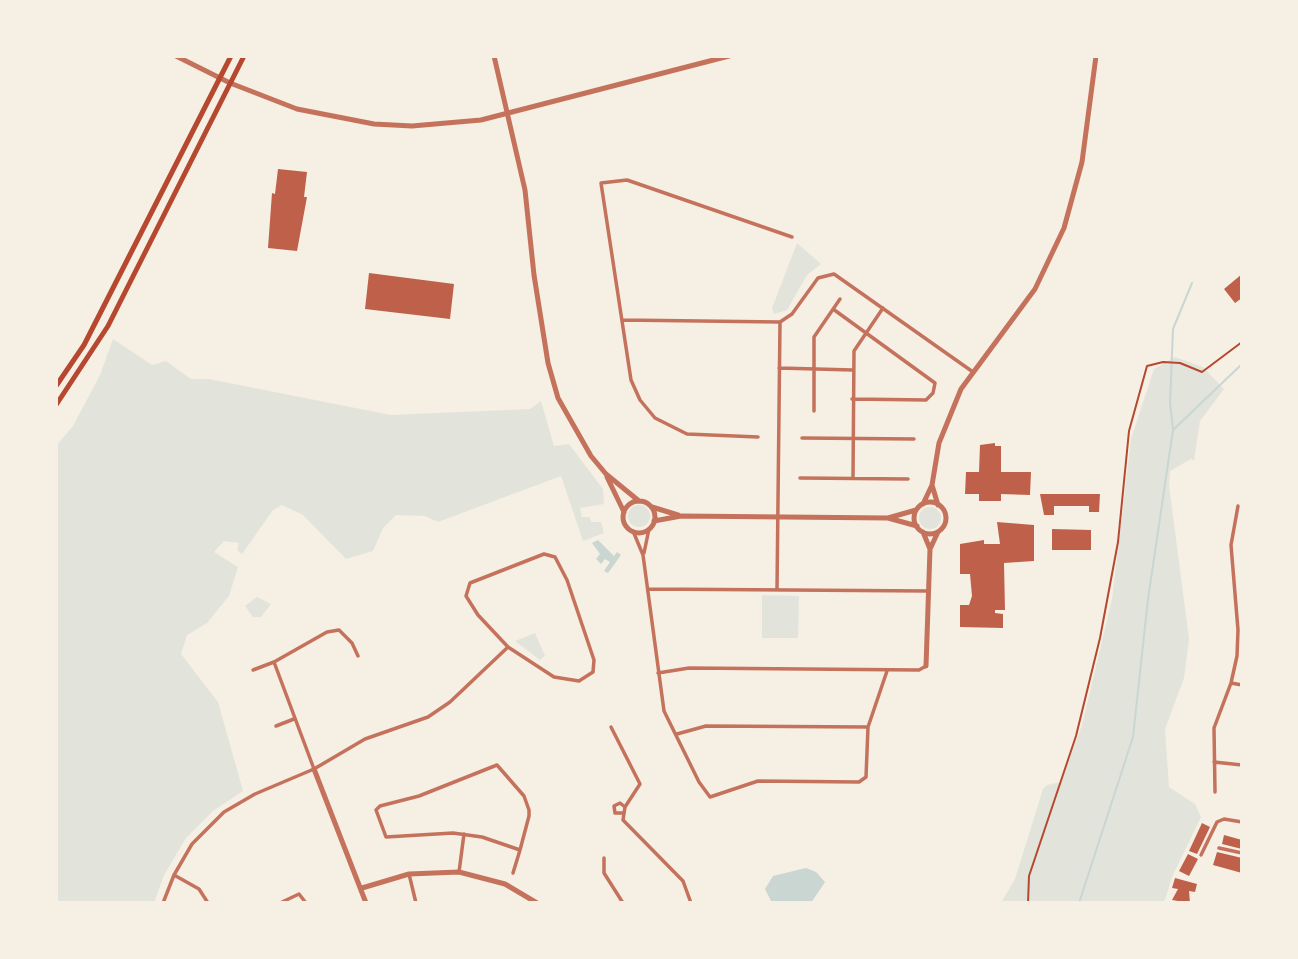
<!DOCTYPE html>
<style>
body{margin:0}
#map{position:relative;width:1298px;height:959px;overflow:hidden;background:#f6efe4;font-family:"Open Sans",sans-serif}
canvas{display:block}
.frame{position:absolute;inset:0;border:58px solid #f6efe4;pointer-events:none}
</style>
<div id="map">
<canvas width="1298" height="959"></canvas>
<div class="frame"></div>
</div>
<script>
const context = document.querySelector('canvas').getContext('2d');
context.lineJoin = 'round';
function fill(path, color) { context.fillStyle = color; context.fill(path, 'evenodd'); }
const shape = rows => new Path2D(rows.map(r => 'M' + r).join(''));
function trace(path, color, width, dash) { context.strokeStyle = color; context.lineWidth = width; context.lineCap = dash ? 'butt' : 'round'; context.setLineDash(dash || []); context.stroke(path); }
const green = shape([
 [797,243,821,264,807,275,787,310,774,314,772,308],
 [113,339,152,365,166,361,191,379,209,379,391,415,530,409,541,401,554,446,569,444,603,489,604,504,580,508,582,517,590,517,591,522,601,522,604,533,583,541,561,476,438,522,425,516,396,515,383,528,373,551,346,559,303,515,282,505,273,510,242,554,237,550,239,543,224,541,214,552,238,567,229,596,207,623,187,635,181,654,218,702,243,791,213,811,186,838,164,875,154,903,56,903,56,446,73,426,100,375],
 [1175,357,1203,367,1224,389,1200,421,1194,461,1191,459,1170,471,1169,485,1189,639,1184,678,1165,729,1169,787,1195,804,1201,817,1172,877,1164,903,1001,903,1015,879,1043,789,1047,785,1061,782,1082,725,1112,599,1131,439,1154,369],
 '628 516a11 11 0 1 1 22 0a11 11 0 1 1-22 0Z',
 '919 518a11 11 0 1 1 22 0a11 11 0 1 1-22 0Z',
 [762,595,799,596,798,638,762,638],
 [257,597,271,604,261,617,253,617,245,606],
 [535,633,545,656,540,660,515,641]
]);
const water = shape([
 [598,540,614,556,617,552,621,555,608,573,604,571,610,562,605,559,601,564,596,559,600,554,592,543],
 [806,868,816,872,825,882,811,903,772,903,765,889,773,876]
]);
const stream = shape([
 [1173,429,1170,403,1173,329,1192,283],
 [1079,903,1133,737,1148,599,1173,430,1242,364]
]);
const building = shape([
 [278,169,307,172,304,197,307,197,297,251,268,248,272,193,275,194],
 [369,273,454,284,450,319,365,309],
 [1242,274,1242,298,1235,303,1224,289],
 [995,443,995,446,1001,446,1001,472,1031,472,1030,495,1001,494,1001,501,979,501,979,494,965,494,966,472,979,472,980,445],
 [1040,494,1100,494,1099,512,1089,512,1089,506,1054,506,1054,515,1044,515],
 [997,522,1034,525,1034,561,1004,563,1005,610,995,610,995,613,1003,614,1003,628,960,627,960,605,969,605,972,596,970,574,960,574,960,544,984,540,984,544,1000,544],
 [1052,529,1091,530,1091,550,1052,550],
 [1202,823,1210,827,1197,854,1189,851],
 [1224,835,1242,840,1242,849,1222,844],
 [1217,852,1242,858,1242,873,1213,865],
 [1188,854,1198,859,1189,876,1179,871],
 [1175,878,1197,884,1195,892,1189,891,1190,903,1172,900,1178,889,1172,888]
]);
const path = shape([
 [1028,903,1029,876,1076,736,1100,638,1118,542,1129,431,1147,366,1163,362,1180,363,1202,372,1242,342]
]);
const minor = shape([
 [833,309,935,383,933,393,926,400,852,399],
 [622,320,780,322],
 [780,322,792,314,818,278,834,274,973,372],
 [779,368,853,370],
 [814,411,814,337,840,299],
 [758,437,687,434,655,418,640,400,631,380,601,183,627,180,792,237],
 [802,438,914,439],
 [800,478,908,479],
 [853,478,854,351,883,308],
 [633,531,643,555,664,711,699,782,710,797,758,781,859,782,866,777,868,727,887,671],
 [644,553,649,529],
 [544,554,555,557,567,580,594,660,593,672,579,681,554,677,508,647,478,615,466,596,470,583,544,554],
 [648,589,928,591],
 [777,589,780,322],
 [274,662,314,769],
 [253,670,274,662,327,632,339,630,352,643,358,656],
 [658,673,689,668,919,670,926,666],
 [1231,683,1242,685],
 [276,726,294,719],
 [611,727,640,784,625,807,623,820,683,881,691,903],
 [677,734,706,726,868,727],
 [1214,762,1242,765],
 [1215,792,1214,728,1231,683,1237,656,1238,630,1231,545,1238,506],
 [622,813,615,813,614,806,620,803,625,807],
 [1219,848,1242,853],
 [1201,855,1217,822,1224,819,1242,822],
 [604,858,604,873,623,903],
 [459,872,464,834],
 [513,873,520,850,529,816,529,810,524,796,497,765,419,796,380,806,376,810,386,837,453,833,482,837,520,850],
 [409,874,416,903],
 [174,875,199,889,208,903],
 [163,903,174,875,192,844,224,812,255,794,314,769,365,739,428,717,450,702,508,647],
 [280,903,299,894,306,903]
]);
const tertiary = shape([
 [176,56,230,83,297,109,374,124,412,126,481,120,729,56],
 [494,56,525,190,534,275,548,363,558,398,591,456,606,474,639,501],
 [607,477,624,512],
 [932,485,938,505],
 '623 517a16 16 0 1 1 32 0a16 16 0 1 1-32 0Z',
 '914 518a16 16 0 1 1 32 0a16 16 0 1 1-32 0Z',
 [923,504,932,485,939,443,961,389,1035,289,1064,228,1082,162,1096,56],
 [652,507,678,515],
 [888,518,917,526],
 [654,521,681,516,888,518,916,510],
 [923,532,930,549,926,666],
 [930,549,938,532],
 [314,769,366,903],
 [362,888,409,874,459,872,505,884,537,903]
]);
const secondary = shape([
 [56,386,84,345,231,56],
 [56,405,108,326,244,56]
]);
fill(green, '#e2e4dc');
fill(water, '#c9d6d2');
trace(stream, '#c9d6d2', 2);
fill(building, '#bf614a');
trace(path, '#b5482f', 2);
trace(minor, '#c5725c', 3.5);
trace(tertiary, '#c5725c', 5);
trace(secondary, '#b5482f', 5);
</script>
